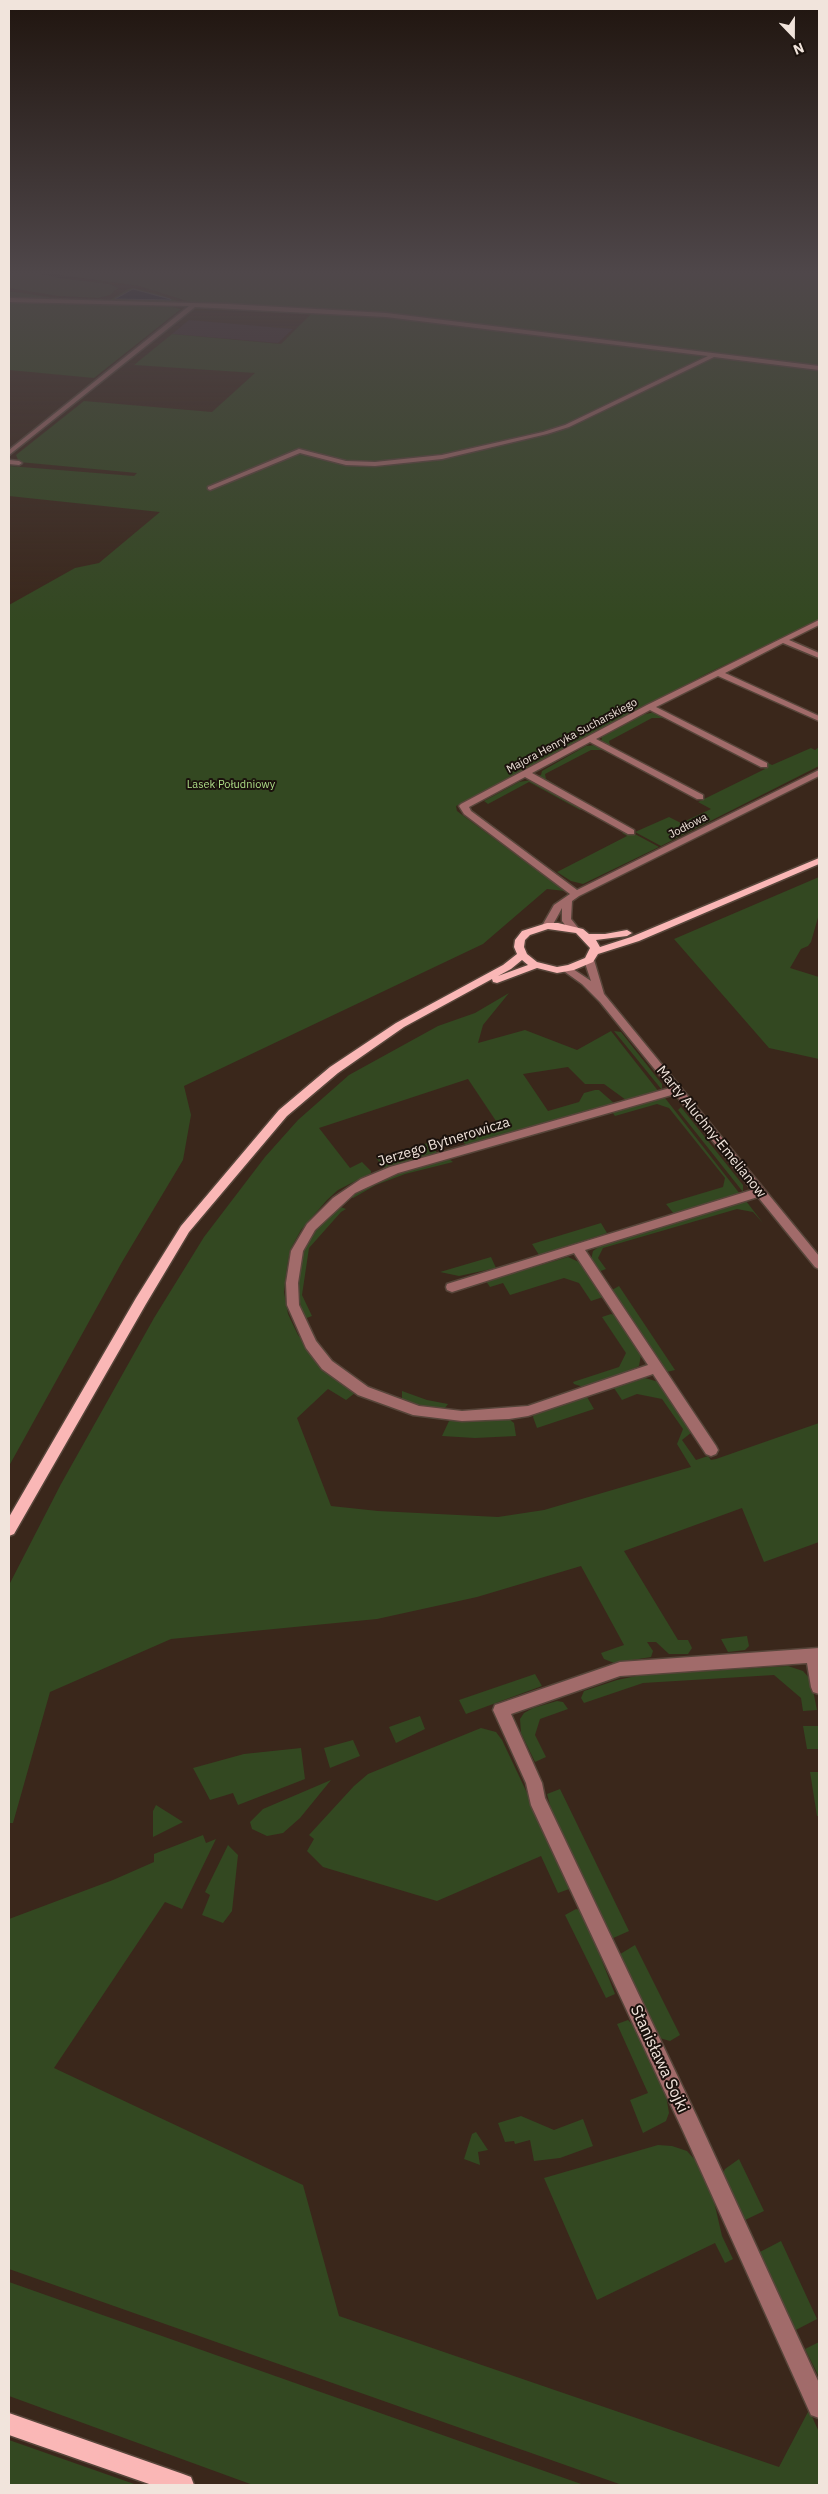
<!DOCTYPE html>
<meta charset="utf-8">
<style>
body{margin:0}
#map{position:relative;width:828px;height:2494px;overflow:hidden;background:#3a271b;font-family:"IBM Plex Sans",sans-serif}
canvas{display:block}
.frame{position:absolute;inset:0;border:10px solid #f1e4dc;pointer-events:none}
.north{position:absolute;left:768px;top:10px;width:50px;height:50px;-webkit-text-stroke:4px #1b120d;paint-order:stroke;rotate:158deg;font-size:14px;font-weight:700;line-height:20px;text-align:center;color:#f1e4dc}
.north::after{content:'';display:block;margin:auto;width:18px;height:22px;background:#f1e4dc;clip-path:polygon(50% 0,100% 100%,50% 72%,0 100%)}
</style>
<div id="map">
<canvas width="828" height="2494"></canvas>
<div class="frame"></div>
<div class="north">N</div>
</div>
<script>
const context = document.querySelector('canvas').getContext('2d');
context.lineJoin = 'round';
function fill(path, color) { context.fillStyle = color; context.fill(path, 'evenodd'); }
const shape = rows => new Path2D(rows.map(r => 'M' + r).join(''));
function trace(path, color, width, dash) { context.strokeStyle = color; context.lineWidth = width; context.lineCap = dash ? 'butt' : 'round'; context.setLineDash(dash || []); context.stroke(path); }
function drawText(font, color, halo, rows, align = 'center') {
  context.font = font + ' "IBM Plex Sans",sans-serif'; context.lineWidth = 4; context.setLineDash([]); context.textBaseline = 'middle'; context.strokeStyle = halo; context.fillStyle = color; for (const [text, x, y, turn = 0] of rows) {
    context.save(); context.translate(x, y); context.rotate((+turn || 0) * Math.PI / 180); context.textAlign = isNaN(turn) ? turn : align; if (halo) context.strokeText(text, 0, 0); context.fillText(text, 0, 0); context.restore();
  }
}
const commercial = shape([
 [189,320,293,329,278,343,172,334]
]);
const green = shape([
 [9,272,32,272,59,278,110,284,118,288,110,295,98,298,58,296,9,288],
 [40,272,819,272,819,620,708,673,456,806,457,811,565,891,547,889,483,944,184,1086,191,1115,183,1160,122,1262,9,1466,9,605,75,568,99,563,160,512,9,496,9,466,134,476,137,473,19,462,16,455,84,401,212,412,255,373,134,365,172,334,281,344,311,314,303,309,193,303,139,286],
 [133,288,154,293,184,303,108,301,128,289],
 [9,291,95,304,173,307,181,309,94,378,9,370],
 [654,712,691,730,663,718,652,718,609,741,610,745,630,757,601,742,602,737,642,715],
 [720,739,772,765,811,748,815,750,819,747,819,766,661,846,635,832,669,817,681,823,711,809,698,802,765,769],
 [595,745,623,758,620,759,602,750,591,750,545,774,546,779,563,789,538,776,541,775,542,771,586,746],
 [531,780,583,809,580,810,529,782,488,804,484,801,519,782],
 [622,833,633,833,659,847,583,884,571,881,557,872,627,836],
 [819,877,819,914,811,942,808,946,801,949,790,968,819,977,819,1059,769,1048,674,939],
 [509,993,483,1025,478,1043,525,1030,577,1050,611,1031,659,1092,626,1100,604,1084,585,1084,568,1067,523,1074,548,1111,579,1102,584,1093,595,1090,599,1090,615,1104,466,1145,458,1136,498,1124,468,1079,319,1128,350,1168,362,1162,371,1171,371,1173,338,1190,327,1200,301,1230,290,1250,287,1267,284,1292,288,1314,298,1335,337,1381,355,1393,346,1400,328,1389,297,1418,331,1506,378,1511,498,1517,544,1510,691,1467,677,1444,683,1429,662,1399,637,1394,622,1400,614,1388,645,1378,659,1382,692,1432,682,1440,696,1460,708,1456,711,1460,716,1459,819,1423,819,1542,764,1562,742,1508,624,1551,678,1640,688,1640,692,1648,688,1654,669,1654,656,1642,647,1642,653,1651,651,1657,614,1663,604,1659,601,1653,624,1645,581,1566,477,1597,377,1619,171,1639,50,1692,13,1823,9,1823,9,1585,61,1484,154,1318,204,1237,265,1157,298,1120,349,1075,438,1026,475,1013],
 [614,1031,621,1032,662,1084,662,1090],
 [665,1098,740,1194,674,1214,666,1204,723,1187,725,1178,669,1108,657,1104,615,1116,612,1112],
 [681,1107,743,1185,743,1192,678,1110],
 [431,1142,437,1153,384,1168,376,1158],
 [448,1158,453,1162,405,1174,376,1185,353,1198,349,1195,400,1172],
 [746,1201,763,1223,753,1212,737,1209,603,1248,598,1258,606,1269,598,1272,591,1260,593,1251,601,1245],
 [338,1206,346,1209,341,1212,309,1248,302,1295,312,1316,304,1319,297,1290,298,1272,302,1254,321,1222],
 [601,1223,607,1233,539,1255,532,1244],
 [491,1257,496,1268,459,1276,440,1272],
 [568,1257,581,1263,603,1297,591,1301,579,1283,564,1278,510,1295,503,1283,490,1287,486,1281],
 [619,1286,675,1370,667,1372,612,1290],
 [611,1314,615,1315,641,1355,639,1366,629,1371,583,1387,574,1384,573,1382,619,1367,626,1353,602,1317],
 [402,1391,427,1400,448,1404,445,1408,441,1410,412,1404,402,1399],
 [587,1397,594,1409,537,1428,533,1417,534,1414],
 [509,1419,514,1423,516,1436,475,1438,442,1436,449,1421],
 [747,1636,749,1646,745,1650,728,1652,721,1639],
 [788,1666,803,1671,811,1680,817,1710,803,1711,801,1698,774,1675,643,1683,584,1703,581,1698,584,1691,617,1680,641,1675],
 [535,1674,542,1686,466,1714,459,1700],
 [557,1701,563,1702,568,1709,540,1719,535,1735,546,1757,535,1762,521,1733,520,1719,524,1713,533,1708],
 [420,1716,425,1729,396,1743,389,1727],
 [803,1726,819,1726,819,1749,807,1749],
 [481,1728,496,1732,502,1740,572,1888,558,1893,541,1856,437,1901,323,1867,307,1851,314,1839,309,1835,354,1786,368,1774],
 [353,1740,360,1756,330,1768,324,1748],
 [301,1748,305,1779,238,1805,233,1793,210,1800,193,1768,244,1754],
 [810,1772,819,1772,819,1816,817,1816],
 [331,1780,300,1818,283,1833,267,1836,252,1829,250,1822,263,1809],
 [560,1789,629,1931,611,1939,555,1823,547,1794],
 [156,1805,183,1822,153,1837,153,1811],
 [203,1835,206,1843,216,1839,182,1909,165,1902,54,2068,303,2185,339,2316,779,2467,809,2410,819,2432,819,2485,622,2485,9,2269,9,1919,113,1880,154,1862,154,1854],
 [228,1845,238,1855,232,1911,223,1923,202,1915,210,1895,205,1892],
 [576,1909,582,1910,615,1994,606,1998,565,1915],
 [635,1945,680,2035,670,2041,656,2037,617,1956],
 [628,2020,638,2030,666,2095,669,2113,666,2121,643,2133,630,2100,648,2093,617,2024],
 [521,2116,554,2130,583,2119,593,2146,560,2158,534,2161,530,2140,515,2144,514,2141,505,2142,498,2123],
 [476,2132,488,2150,478,2152,480,2165,464,2159,472,2134],
 [658,2145,672,2146,687,2151,696,2161,713,2197,722,2236,733,2259,725,2263,715,2243,597,2300,544,2178],
 [739,2159,764,2211,743,2221,722,2175,725,2169],
 [781,2241,817,2319,794,2331,758,2253],
 [9,2282,584,2485,253,2485,9,2396],
 [819,2342,819,2377,805,2349],
 [9,2440,137,2485,9,2485]
]);
const water = shape([
 [133,289,170,299,171,300,115,299,133,289]
]);
const minor = shape([
 [9,298,227,304,386,313,819,366,819,370,714,357,569,427,547,434,442,459,375,466,346,465,300,453,210,490,208,489,208,487,299,449,346,461,375,462,442,455,543,432,565,425,708,356,386,317,195,307,9,455,9,450,189,306,9,302,9,298],
 [9,460,19,461,22,463,19,465,9,464,9,460],
 [819,620,819,625,789,640,819,653,819,658,783,643,725,673,819,716,819,721,718,676,656,707,767,763,767,767,761,767,650,710,596,739,703,795,703,799,697,799,590,742,532,773,634,830,634,834,628,834,525,777,469,807,471,811,577,890,819,770,819,776,579,896,572,901,571,919,579,929,578,931,570,931,562,921,562,908,551,928,543,928,542,926,554,905,570,894,464,814,459,806,461,804,647,705,819,620],
 [589,957,594,960,604,994,819,1256,819,1269,815,1267,758,1197,585,1250,716,1446,718,1450,716,1454,711,1456,706,1454,653,1374,528,1416,509,1419,462,1421,413,1415,358,1395,322,1369,306,1348,287,1305,286,1283,291,1251,307,1224,333,1198,361,1179,390,1167,670,1088,600,1002,582,984,561,969,566,966,570,967,591,981,584,960,589,957],
 [675,1094,752,1190,447,1284,446,1287,447,1290,452,1292,574,1253,648,1365,528,1406,462,1411,419,1406,368,1387,332,1361,316,1341,299,1305,298,1283,303,1251,315,1230,355,1193,398,1173,675,1094],
 [819,1648,819,1694,813,1692,811,1687,807,1663,620,1676,511,1714,542,1783,545,1798,697,2117,819,2383,819,2418,811,2415,683,2131,531,1805,526,1783,493,1710,495,1705,501,1703,620,1662,819,1648]
]);
const major = shape([
 [819,858,819,864,639,941,598,954,593,962,574,970,557,973,537,968,497,983,493,982,492,979,404,1027,338,1073,287,1116,189,1232,146,1304,14,1534,9,1536,9,1517,136,1298,181,1226,279,1110,330,1067,396,1023,503,965,517,954,514,947,515,940,522,931,547,923,558,923,583,929,589,934,605,934,627,930,632,933,627,936,596,940,600,947,631,937,819,858],
 [548,929,576,933,590,948,585,958,568,965,557,967,537,962,527,954,524,947,525,940,530,935,548,929],
 [522,960,528,965,498,976,511,969,522,960],
 [9,2413,183,2474,191,2477,194,2485,152,2485,9,2435,9,2413]
]);
const farStreetnames = [
 ["Majora Henryka Sucharskiego",572,736,-28],
 ["Jodłowa",688,826,-27]
];
const farParknames = [
 ["Lasek Południowy",231,785]
];
const streetNames = [
 ["Marty Aluchny-Emelianow",711,1132,51],
 ["Jerzego Bytnerowicza",444,1142,-17]
];
const nearStreetnames = [
 ["Stanisława Sojki",659,2059,65]
];
fill(commercial, '#402d35');
fill(green, '#334821');
fill(water, '#000b3a');
trace(water, '#484c6b', 1);
trace(minor, '#57453a', 3);
trace(major, '#57453a', 3);
fill(minor, '#a16b6a');
fill(major, '#fab7b6');
const sky = context.createLinearGradient(0, 0, 0, 621);
sky.addColorStop(0, '#20150f');
sky.addColorStop(0.44, '#4f474a');
sky.addColorStop(1, '#4f474a00');
context.fillStyle = sky;
context.fillRect(0, 0, 828, 621);
drawText('11px', '#f1e4dc', '#1b120d', farStreetnames);
drawText('11px', '#addd87', '#1b120d', farParknames);
drawText('14px', '#f1e4dc', '#1b120d', streetNames);
drawText('16px', '#f1e4dc', '#1b120d', nearStreetnames);
</script>
